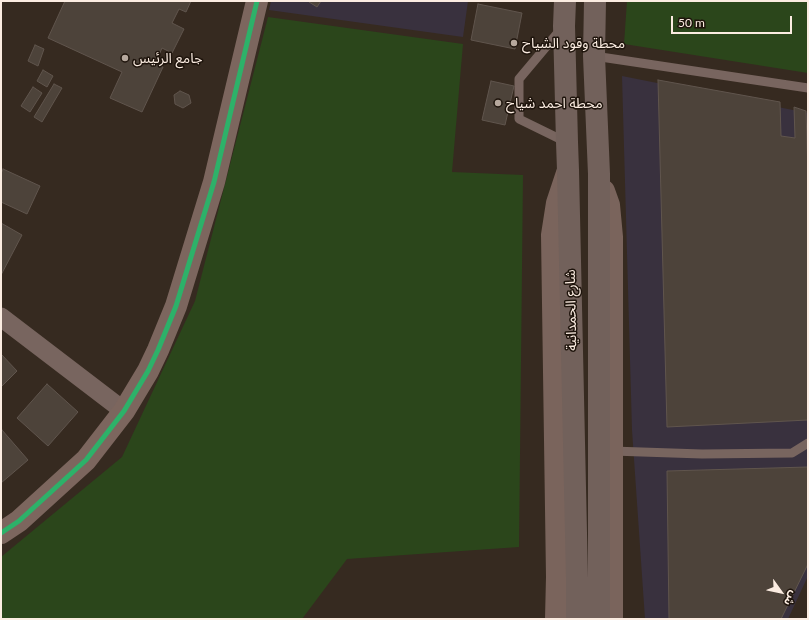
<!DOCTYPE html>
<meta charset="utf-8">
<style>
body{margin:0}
#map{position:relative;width:809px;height:620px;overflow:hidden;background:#362a20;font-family:Lato,"Noto Sans Arabic",sans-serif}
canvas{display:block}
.frame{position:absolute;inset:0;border:2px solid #fbece1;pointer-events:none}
.north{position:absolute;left:761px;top:572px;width:40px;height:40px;-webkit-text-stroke:3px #1e140c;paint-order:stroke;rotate:123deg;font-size:11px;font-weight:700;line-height:16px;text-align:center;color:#fbece1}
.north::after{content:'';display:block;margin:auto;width:14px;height:18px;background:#fbece1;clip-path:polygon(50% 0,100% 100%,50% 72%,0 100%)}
.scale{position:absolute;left:671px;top:16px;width:121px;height:18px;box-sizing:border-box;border:2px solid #fbece1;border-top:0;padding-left:5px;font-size:12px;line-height:14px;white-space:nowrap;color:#fbece1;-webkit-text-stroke:3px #1e140c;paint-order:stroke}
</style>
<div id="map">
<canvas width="809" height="620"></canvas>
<div class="frame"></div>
<div class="north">ش</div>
<div class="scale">50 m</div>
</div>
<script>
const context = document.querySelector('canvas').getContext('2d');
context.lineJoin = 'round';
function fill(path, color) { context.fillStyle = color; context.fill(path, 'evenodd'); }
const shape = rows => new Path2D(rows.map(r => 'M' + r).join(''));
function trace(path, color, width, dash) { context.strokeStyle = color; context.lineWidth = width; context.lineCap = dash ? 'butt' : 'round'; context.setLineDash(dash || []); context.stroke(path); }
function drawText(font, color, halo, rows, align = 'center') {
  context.font = font + ' Lato,"Noto Sans Arabic",sans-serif'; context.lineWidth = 3; context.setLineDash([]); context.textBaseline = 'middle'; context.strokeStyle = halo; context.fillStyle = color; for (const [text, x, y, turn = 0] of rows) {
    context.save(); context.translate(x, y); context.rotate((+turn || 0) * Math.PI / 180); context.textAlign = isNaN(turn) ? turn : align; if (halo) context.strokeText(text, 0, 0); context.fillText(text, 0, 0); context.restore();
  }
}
const industrial = shape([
 [271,1,468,1,463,37,269,10],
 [622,76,808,113,808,576,788,619,645,619,632,430]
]);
const green = shape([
 [627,1,808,1,808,73,624,44],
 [268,17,463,44,452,172,523,175,519,547,347,559,302,619,1,619,1,557,122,457,195,301]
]);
const building = shape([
 [65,1,191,1,186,12,179,9,172,23,184,29,172,53,162,48,155,64,163,67,142,112,110,98,122,72,48,38,65,1],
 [309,1,321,1,317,7,309,2,309,1],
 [478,4,522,13,515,49,471,40,478,4],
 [35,45,44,49,38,66,28,61,35,45],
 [43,70,53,76,47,87,37,81,43,70],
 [658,80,780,102,781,136,795,138,794,107,806,111,808,173,808,420,667,427,658,80],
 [491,81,514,86,505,125,482,120,491,81],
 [54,84,62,88,42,122,34,117,54,84],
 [33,87,42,93,30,112,21,106,33,87],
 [180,91,189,95,191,103,183,108,175,104,174,95,180,91],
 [3,169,40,186,27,214,1,202,1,174,3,169],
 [1,223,22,235,1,275,1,223],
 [1,354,17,371,1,387,1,354],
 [47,384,78,412,48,446,17,418,47,384],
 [2,430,28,460,1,483,1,431,2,430],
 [808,467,808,564,781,619,669,619,667,471,808,467]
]);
const lane = shape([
 [561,29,519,79,519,119,566,142],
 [594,56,808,88],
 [612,451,702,454,792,453,808,443]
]);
const street = shape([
 [1,317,124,411]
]);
const secondary = shape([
 [1,533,19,521,86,460,124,411,148,371,158,350,176,306,214,182,257,1]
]);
const primary = shape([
 [604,191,609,205,612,237,612,619],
 [556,619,557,577,552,235,557,203,567,173]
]);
const highway = shape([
 [565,1,564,26,567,142,568,170,577,578,577,619],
 [595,1,594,56,599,174,599,619]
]);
const cycleway = shape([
 [1,533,19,521,86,460,124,411,148,371,158,350,176,306,214,182,257,1]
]);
const markers = [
 [514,43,4,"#b6a89d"],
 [125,58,4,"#b6a89d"],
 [498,103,4,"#b6a89d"]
];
const poiNames = [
 ["محطة وقود الشياح",522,43],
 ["جامع الرئيس",133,58],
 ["محطة احمد شياح",506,103]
];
const streetNames = [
 ["شارع الحمدانية",571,310,-91]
];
fill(industrial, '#39313e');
fill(green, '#2b461b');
fill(building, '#4d433a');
trace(building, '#60554d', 1);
trace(lane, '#78655f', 9);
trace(street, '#78655f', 19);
trace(secondary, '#7c665e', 22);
trace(primary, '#7a645c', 22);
trace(highway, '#72615b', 22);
trace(cycleway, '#2db169', 5);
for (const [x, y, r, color] of markers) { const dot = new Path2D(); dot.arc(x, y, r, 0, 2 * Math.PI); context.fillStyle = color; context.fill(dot); trace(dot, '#1e140c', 1.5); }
drawText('14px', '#fbece1', '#1e140c', poiNames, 'left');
drawText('14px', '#fbece1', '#1e140c', streetNames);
</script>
